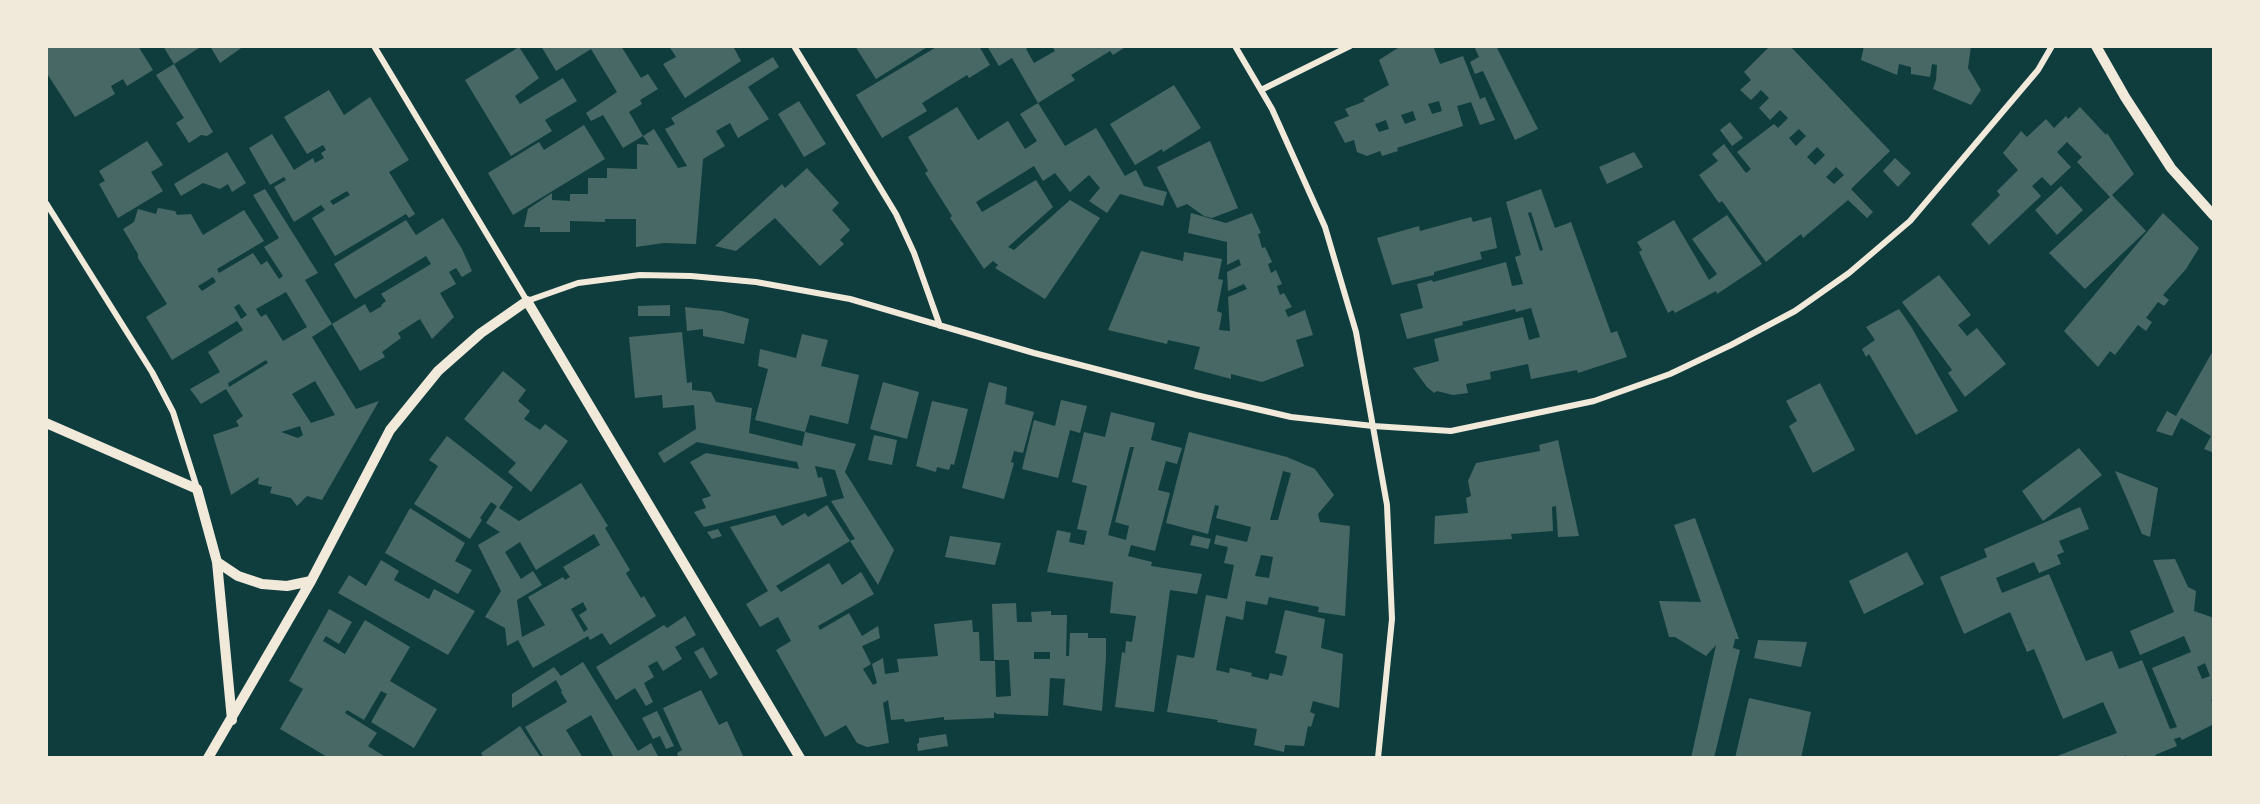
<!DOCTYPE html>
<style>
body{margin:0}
#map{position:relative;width:2260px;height:804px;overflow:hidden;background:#0f3d3e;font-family:"PT Sans Narrow",sans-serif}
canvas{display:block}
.frame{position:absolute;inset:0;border:48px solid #f1e9da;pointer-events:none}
</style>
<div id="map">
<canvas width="2260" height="804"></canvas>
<div class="frame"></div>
</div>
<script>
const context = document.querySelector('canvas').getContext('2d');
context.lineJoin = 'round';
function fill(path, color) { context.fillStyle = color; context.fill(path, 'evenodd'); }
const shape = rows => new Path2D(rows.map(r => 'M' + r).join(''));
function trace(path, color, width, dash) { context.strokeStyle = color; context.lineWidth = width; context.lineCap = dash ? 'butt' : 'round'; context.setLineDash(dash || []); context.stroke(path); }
const building = shape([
 [46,46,138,46,153,70,127,86,123,79,111,86,115,94,75,117,46,72],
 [163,46,202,46,174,64,213,132,207,136,201,135,189,143,176,123,184,118,156,75,174,64],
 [210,46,244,46,220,63],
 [541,46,621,46,641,78,648,74,658,89,640,100,642,104,629,112,643,136,623,148,603,115,591,121,586,113,617,92,591,49,556,71],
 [669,46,733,46,741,61,685,98,663,64,676,57],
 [855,46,929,46,876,79],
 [938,46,979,46,990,65,969,78,967,75,922,103,927,111,882,138,856,95],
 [987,46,1031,46,1026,49,1034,63,1055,51,1052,46,1127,46,1113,55,1110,51,1071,75,1075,80,1038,103,1012,58,999,66],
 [1401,46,1433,46,1440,64,1463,56,1480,99,1485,97,1495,120,1480,125,1471,102,1457,106,1463,126,1397,148,1398,151,1382,156,1380,151,1367,156,1357,152,1354,140,1345,143,1334,122,1349,116,1345,109,1365,101,1363,99,1389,85,1379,60],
 [1439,101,1442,111,1432,114,1428,104],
 [1413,111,1416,120,1405,124,1401,115],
 [1386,120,1389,129,1379,132,1375,124],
 [1474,46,1496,46,1538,129,1515,140,1483,71,1475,74,1470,62,1479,57],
 [1770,46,1790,46,1890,151,1851,189,1873,212,1867,218,1848,200,1803,238,1801,234,1766,262,1722,201,1719,203,1699,175,1718,161,1712,154,1724,144,1746,173,1751,169,1737,152,1774,124,1778,128,1788,118,1780,110,1770,120,1759,108,1769,98,1761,90,1751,100,1740,90,1751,80,1744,72],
 [1799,129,1806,136,1796,146,1789,138],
 [1817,147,1825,155,1815,165,1807,157],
 [1836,167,1844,175,1834,184,1826,177],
 [1864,46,1971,46,1968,68,1981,90,1971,105,1933,89,1936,80,1937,65,1932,64,1930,77,1911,74,1911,67,1899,64,1897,75,1861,60],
 [519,47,539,78,515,96,520,104,563,78,577,101,545,120,552,131,511,156,465,80],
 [773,57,779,67,748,87,769,119,738,138,730,123,716,131,725,146,703,159,696,244,664,243,636,247,636,219,605,219,605,222,570,221,570,232,540,232,540,227,524,227,528,209,552,193,552,200,570,201,570,194,588,194,588,178,607,178,607,168,637,169,637,144,649,145,643,136,654,129,678,168,687,166,665,129,675,124,671,118],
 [1174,85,1201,128,1163,152,1162,149,1135,165,1110,124],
 [329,90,344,115,370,97,409,160,389,172,415,214,409,218,406,214,335,256,312,218,325,210,321,205,294,222,274,187,286,180,284,177,270,185,249,148,272,134,294,170,313,158,315,163,324,158,321,153,326,150,323,145,307,154,284,117],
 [347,191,350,195,333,205,330,201],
 [799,101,826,144,804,157,778,114],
 [1038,103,1065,146,1096,128,1125,176,1136,170,1144,186,1167,192,1163,206,1120,194,1107,213,1089,201,1100,188,1089,175,1070,192,1055,173,1043,181,1034,166,976,202,982,212,1036,180,1053,207,1008,247,1014,250,1070,200,1100,218,1045,299,995,268,998,265,993,261,984,269,950,218,952,216,925,173,928,171,908,137,957,107,978,140,1008,121,1025,149,1037,141,1020,114],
 [2080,107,2106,135,2107,133,2134,174,2112,195,2146,231,2085,289,2049,253,2110,197,2077,162,2082,157,2067,142,2057,152,2071,167,2051,186,2042,177,2032,186,2041,196,1989,245,1971,224,2000,195,1997,191,2018,170,2003,153,2021,131,2027,137,2046,119,2054,128,2066,116,2068,119],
 [1730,122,1743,138,1732,146,1720,130],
 [584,125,605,159,513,215,488,173,539,142,544,150],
 [147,141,163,165,151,172,163,191,118,218,99,184,105,181,99,171],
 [1210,141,1238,208,1212,218,1204,216,1187,204,1177,208,1157,167],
 [227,152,246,183,232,192,228,184,220,189,203,183,181,196,174,184],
 [1634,152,1643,167,1607,184,1599,167],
 [1895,158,1911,173,1898,187,1883,171],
 [807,168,839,203,832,210,850,230,840,240,844,244,820,266,775,218,736,251,715,246,782,184,785,188],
 [2061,186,2083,210,2057,235,2035,210],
 [265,189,318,273,305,280,332,324,312,337,356,409,379,401,322,500,307,496,297,506,291,498,270,493,272,487,258,484,259,477,231,495,213,435,239,426,236,421,243,416,226,389,201,404,190,389,220,372,208,352,243,330,237,321,172,360,146,317,167,304,138,258,138,254,123,229,134,222,138,209,156,214,158,208,175,211,177,215,191,214,203,235,244,210,264,241,217,269,219,273,253,253,261,265,267,261,279,279,283,276,264,247,279,238,253,195],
 [213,277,216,282,202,291,198,286],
 [286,292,307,327,283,341,266,314,261,317,256,309],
 [239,304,247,315,241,319,234,307],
 [266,360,268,363,229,387,228,383],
 [315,381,335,415,311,423,292,394],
 [300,426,303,435,298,438,281,432],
 [1541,189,1555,228,1571,222,1611,333,1617,331,1627,357,1578,373,1577,370,1531,379,1528,364,1490,372,1491,379,1466,384,1468,393,1453,395,1437,391,1434,393,1427,387,1413,368,1439,361,1434,339,1523,317,1529,340,1540,337,1531,308,1516,312,1515,309,1462,322,1463,325,1407,339,1400,314,1423,308,1417,284,1432,280,1433,282,1506,262,1512,286,1523,284,1515,257,1521,255,1506,202],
 [1531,212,1543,250,1540,251,1528,213],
 [1191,213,1226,223,1252,213,1261,233,1258,234,1262,248,1265,247,1272,262,1268,264,1271,273,1276,270,1282,284,1277,286,1280,295,1284,293,1292,307,1285,310,1288,317,1305,310,1313,335,1296,340,1304,366,1262,382,1231,374,1231,379,1194,369,1200,347,1168,340,1167,344,1108,330,1141,251,1183,261,1184,252,1222,259,1218,279,1223,280,1217,311,1222,313,1219,330,1230,331,1228,297,1247,289,1244,284,1228,291,1227,272,1241,265,1239,259,1227,265,1227,242,1188,233],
 [2163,213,2199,248,2186,269,2163,295,2169,300,2164,306,2158,302,2146,318,2152,322,2146,331,2138,325,2115,355,2110,351,2098,367,2064,331],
 [1727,215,1762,264,1717,294,1716,291,1675,313,1673,310,1668,313,1639,252,1642,250,1637,242,1674,220,1709,280,1717,274,1692,239],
 [1471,217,1473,222,1491,217,1497,248,1480,252,1482,259,1434,272,1434,275,1392,285,1377,238,1419,226,1420,231],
 [443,218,462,249,472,271,462,277,456,268,449,272,456,284,440,293,454,317,432,339,420,319,398,333,401,338,382,352,385,357,360,371,332,324,365,304,370,313,382,306,381,305,386,301,381,294,431,264,426,256,355,299,334,264,406,220,416,235],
 [1939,275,1971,315,1958,325,1967,336,1977,328,2006,364,1965,397,1948,373,1952,370,1902,302],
 [670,305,670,316,638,316,638,306],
 [685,307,722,311,749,319,744,344,703,336,703,329,687,331],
 [1899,309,1912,328,1958,411,1916,435,1869,354,1866,357,1862,349,1875,340,1866,327],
 [682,332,687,383,692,382,692,390,711,392,716,402,752,408,749,433,802,446,805,432,856,444,845,472,894,550,878,585,850,541,855,539,831,501,844,498,835,470,815,466,818,478,822,477,827,496,704,527,694,512,706,508,702,499,711,496,690,462,706,453,799,469,797,462,697,442,664,463,658,453,696,429,694,405,663,408,662,395,635,398,629,337],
 [802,334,828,340,821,366,859,375,848,424,810,415,805,432,755,420,768,369,758,366,760,349,796,358],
 [2214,349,2214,453,2204,449,2211,436,2181,418,2172,436,2156,431,2167,411,2176,416],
 [503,371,526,390,518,401,530,411,524,419,540,430,545,424,568,441,531,492,508,472,516,463,464,419],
 [883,382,919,392,907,439,870,429],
 [989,382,1007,387,1005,404,1034,412,1023,453,1014,451,1011,462,1014,463,1004,499,962,488],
 [1820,383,1855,450,1813,473,1789,426,1797,421,1786,401],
 [1061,400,1087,406,1080,433,1070,430,1058,478,1022,469,1034,420,1055,426],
 [932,401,968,409,954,465,951,464,949,470,937,467,936,472,916,466],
 [1111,412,1155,423,1151,440,1182,448,1177,464,1166,461,1158,490,1170,493,1155,551,1131,545,1128,556,1152,562,1151,566,1202,574,1197,594,1170,590,1154,712,1115,707,1122,652,1125,653,1126,641,1132,642,1136,616,1110,613,1113,582,1047,572,1057,530,1071,533,1069,542,1084,545,1087,531,1077,529,1087,486,1072,482,1084,432,1105,437],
 [1130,447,1134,447,1115,522,1129,526,1126,540,1108,535],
 [1189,432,1287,457,1315,469,1334,495,1318,514,1320,522,1350,526,1345,616,1318,612,1319,607,1269,597,1267,605,1246,601,1243,620,1226,616,1216,670,1229,673,1230,668,1252,673,1251,676,1268,680,1270,673,1282,676,1285,666,1287,656,1275,653,1285,610,1325,619,1321,648,1343,654,1339,708,1313,701,1310,712,1315,714,1311,727,1308,726,1304,746,1285,745,1284,752,1254,745,1257,729,1217,722,1218,720,1167,712,1177,655,1194,658,1206,595,1227,599,1234,565,1224,563,1228,547,1214,544,1216,535,1247,542,1251,527,1216,518,1219,506,1215,505,1208,534,1166,523],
 [1283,471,1291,473,1278,520,1270,520],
 [1261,555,1273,557,1269,578,1255,576],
 [874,435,897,440,892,465,868,460],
 [447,436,513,487,499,508,519,521,581,483,608,526,605,528,630,570,626,573,627,575,641,598,644,596,656,616,610,645,602,633,590,640,588,636,533,668,518,640,507,646,505,628,485,617,501,591,478,545,500,532,486,523,497,506,491,502,480,518,482,520,470,539,414,504,438,466,429,460],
 [594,534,600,545,563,567,570,577,565,580,563,577,528,597,545,625,522,637,517,600,542,585,533,571,521,579,505,552,520,542,536,570],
 [583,602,587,610,579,615,588,629,584,632,571,609],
 [1558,440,1579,536,1558,537,1556,506,1552,507,1553,531,1511,534,1512,539,1434,544,1435,516,1468,513,1466,498,1471,496,1468,481,1476,463,1540,451,1539,445],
 [2079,448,2102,475,2043,521,2022,491],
 [2115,471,2158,488,2150,537,2142,534],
 [827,505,850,541,776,586,781,592,829,563,842,585,861,572,874,594,818,626,820,630,849,613,862,636,878,626,880,638,862,646,871,664,863,669,873,685,877,683,872,664,883,658,885,674,899,672,897,659,938,656,934,624,972,620,973,632,979,632,980,661,995,661,996,697,1011,696,1009,660,994,660,992,604,1016,603,1017,622,1032,622,1031,612,1051,611,1051,615,1067,615,1066,656,1069,656,1070,633,1088,633,1088,638,1106,638,1106,658,1102,711,1063,705,1065,679,1050,678,1048,716,997,714,994,712,994,718,944,720,944,717,905,722,904,719,891,720,888,700,883,703,889,743,867,747,857,743,846,725,825,737,776,650,791,641,778,617,760,627,746,604,768,591,730,527,775,515,782,526,805,513,808,517],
 [1034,652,1050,652,1050,659,1034,659],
 [2080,507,2089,529,2059,541,2064,552,2057,555,2061,564,2039,573,2034,562,1996,578,2002,593,2049,574,2086,661,2112,651,2119,669,2142,660,2170,729,2177,727,2152,668,2191,652,2184,636,2140,655,2130,631,2174,612,2153,560,2175,559,2188,587,2196,591,2194,611,2214,618,2214,699,2211,700,2214,705,2214,724,2182,740,2180,737,2174,739,2177,746,2155,755,2157,758,2127,758,2126,755,2121,758,2052,758,2117,733,2103,702,2063,719,2034,649,2027,652,2010,612,1964,634,1940,577,1987,557,1984,549],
 [2205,663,2210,676,2202,679,2197,667],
 [410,508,465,543,455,561,472,570,458,594,385,553],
 [1695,518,1739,639,1735,639,1733,648,1740,650,1714,758,1691,758,1716,645,1706,656,1675,637,1669,637,1659,601,1701,602,1674,525],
 [718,529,722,536,712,539,707,532],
 [1193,535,1211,539,1208,549,1190,545],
 [950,536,1001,543,995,565,945,557],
 [1907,552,1924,584,1864,614,1849,581],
 [381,560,399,571,394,580,429,599,434,589,475,611,448,655,338,593,349,575,366,586],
 [329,609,352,622,339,644,326,636,323,641,345,654,365,620,410,647,390,681,437,709,414,748,371,722,387,694,381,691,364,720,347,710,345,713,377,733,368,746,387,758,329,758,280,729,303,689,289,681],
 [685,616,696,635,675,647,682,659,663,671,657,661,648,666,654,677,644,683,653,702,646,706,635,688,616,700,596,667,664,625,667,628],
 [1758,640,1807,642,1801,667,1754,658],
 [703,647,718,674,710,679,694,652],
 [583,662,638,751,651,743,659,758,614,758,591,715,566,730,583,758,544,758,525,727,567,702,561,692,562,691,556,680,512,708,512,694,554,667,561,676],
 [701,690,719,725,727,721,744,758,679,758,677,753,682,750,663,708],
 [1749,698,1811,712,1801,758,1735,758],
 [657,711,674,746,666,749,660,736,653,739,642,718],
 [520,726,541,758,484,758,481,753],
 [946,734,948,746,918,751,917,744,919,743,919,738]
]);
const minor = shape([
 [374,46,527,301,578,283,640,275,691,276,756,282,850,299,1034,353,1196,395,1291,417,1373,426,1451,431,1594,401,1670,374,1731,345,1795,311,1849,273,1910,221,2038,70,2052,46],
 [794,46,896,214,914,253,940,326],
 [1235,46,1272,109,1325,227,1356,332,1387,505,1392,619,1378,758],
 [1261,90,1350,46],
 [46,203,152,372,173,412,197,488]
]);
const tertiary = shape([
 [2096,46,2125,97,2171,168,2214,216],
 [46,423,197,489,217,562,232,720],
 [217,562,238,576,262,584,287,586,311,581],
 [208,758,311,581,390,430,438,371,481,333,527,301,800,758]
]);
fill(building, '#486865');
trace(minor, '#f1e9da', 6);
trace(tertiary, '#f1e9da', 10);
</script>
